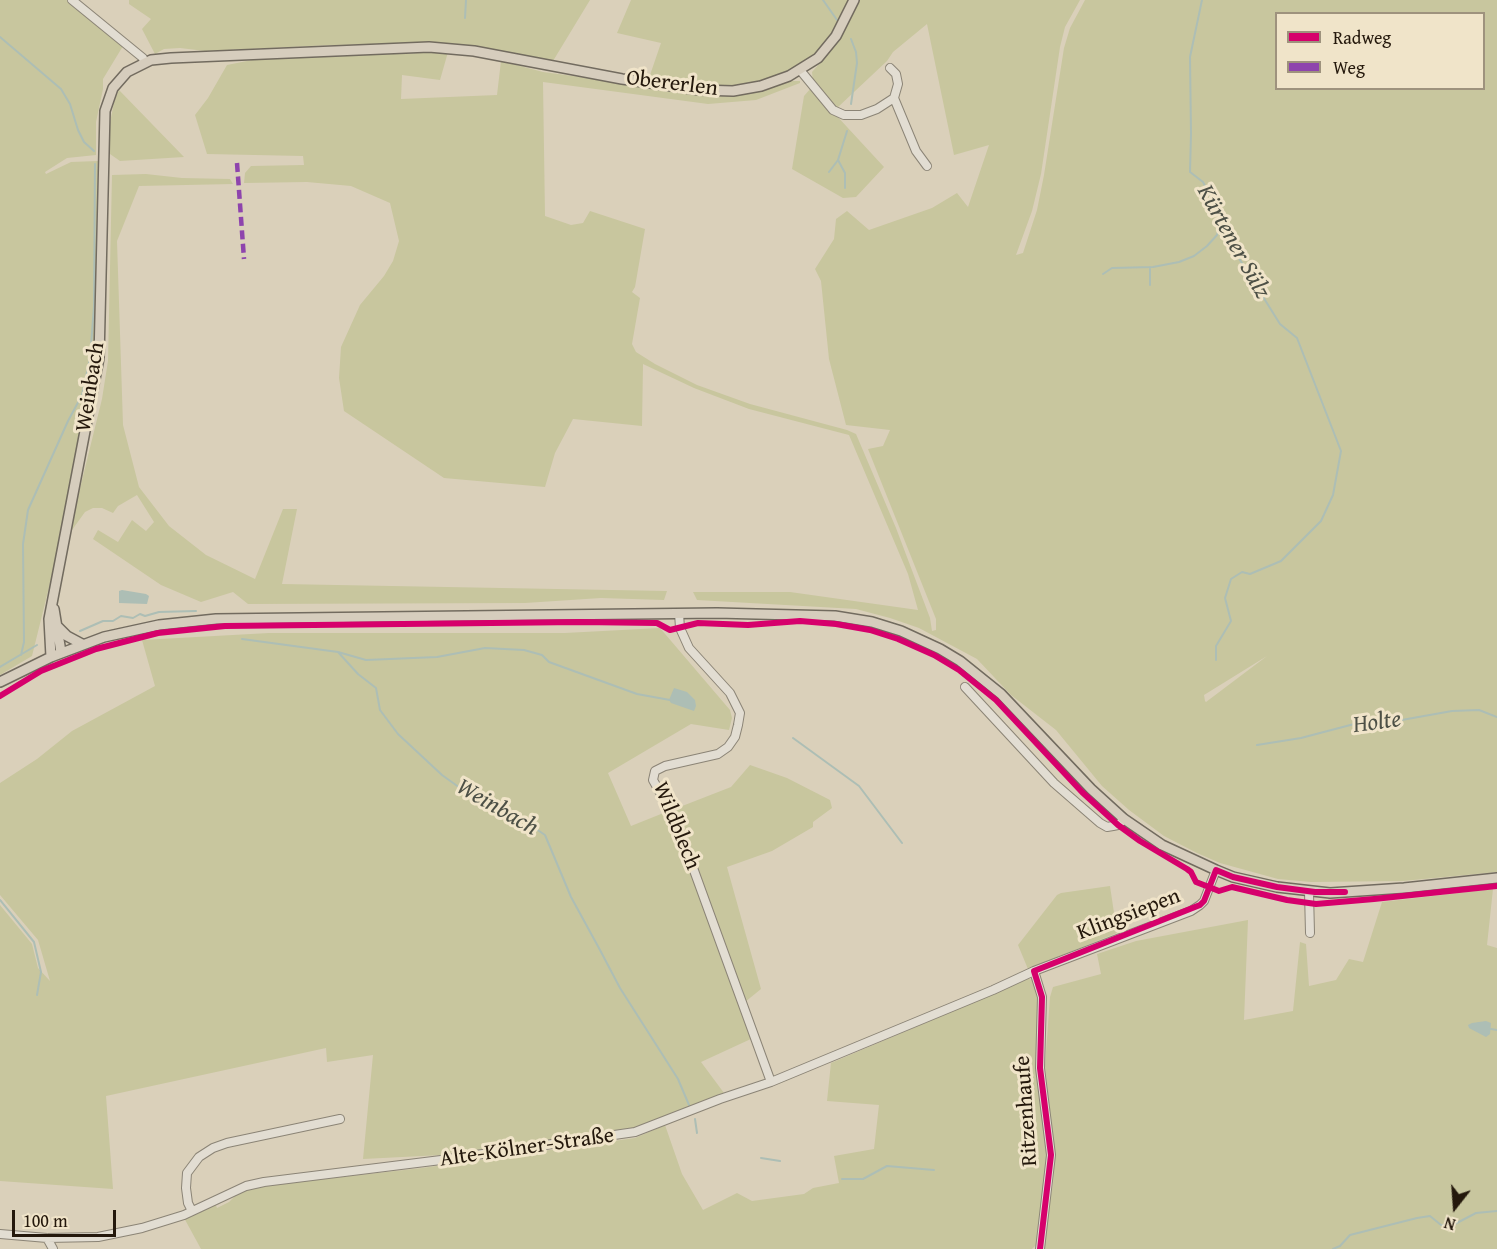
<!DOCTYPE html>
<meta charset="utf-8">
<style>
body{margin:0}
#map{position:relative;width:1497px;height:1249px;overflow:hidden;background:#dad0ba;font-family:"Gentium Book Plus",serif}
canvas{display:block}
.legend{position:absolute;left:1275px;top:12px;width:210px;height:78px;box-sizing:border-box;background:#f0e4c9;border:2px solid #9e927d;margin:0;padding:8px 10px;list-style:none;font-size:18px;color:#24180c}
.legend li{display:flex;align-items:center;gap:12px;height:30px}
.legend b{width:30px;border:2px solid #9e927d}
.north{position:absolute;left:1425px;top:1177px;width:60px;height:60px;-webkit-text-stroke:4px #f0e4c9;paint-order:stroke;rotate:197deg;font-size:16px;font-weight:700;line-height:24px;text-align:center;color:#24180c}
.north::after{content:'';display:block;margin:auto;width:21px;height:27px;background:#24180c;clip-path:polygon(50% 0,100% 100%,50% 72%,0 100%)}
.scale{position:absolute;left:12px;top:1210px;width:104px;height:27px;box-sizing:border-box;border:3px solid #24180c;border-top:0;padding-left:8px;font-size:18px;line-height:21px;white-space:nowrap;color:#24180c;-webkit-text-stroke:4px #f0e4c9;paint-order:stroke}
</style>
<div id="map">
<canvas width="1497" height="1249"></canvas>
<ul class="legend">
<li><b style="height:8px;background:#d6006c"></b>Radweg</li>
<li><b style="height:8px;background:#8e44ad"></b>Weg</li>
</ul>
<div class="north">N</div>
<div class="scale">100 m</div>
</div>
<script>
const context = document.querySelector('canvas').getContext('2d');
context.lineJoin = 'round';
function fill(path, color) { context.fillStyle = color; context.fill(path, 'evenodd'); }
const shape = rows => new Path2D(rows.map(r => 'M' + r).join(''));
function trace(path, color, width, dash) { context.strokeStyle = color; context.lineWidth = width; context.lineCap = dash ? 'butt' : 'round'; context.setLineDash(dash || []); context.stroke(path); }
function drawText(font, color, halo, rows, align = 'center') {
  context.font = font + ' "Gentium Book Plus",serif'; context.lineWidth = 6; context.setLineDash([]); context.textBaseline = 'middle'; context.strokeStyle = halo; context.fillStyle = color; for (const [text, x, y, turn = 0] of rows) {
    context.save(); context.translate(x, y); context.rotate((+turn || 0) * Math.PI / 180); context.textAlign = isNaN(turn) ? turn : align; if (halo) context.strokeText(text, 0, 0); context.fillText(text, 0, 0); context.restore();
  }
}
const green = shape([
 [0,0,68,0,92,18,123,46,103,79,103,89,96,122,96,155,67,158,45,172,46,174,71,162,98,161,96,358,52,575,32,656,0,675],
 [129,0,590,0,553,61,468,46,418,44,331,45,205,51,180,48,164,49,155,54,142,29,151,19,129,4],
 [631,0,851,0,834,34,816,56,788,74,763,83,735,87,649,78,661,43,617,33],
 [858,0,1080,0,1065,27,1060,47,1041,174,1032,211,1016,255,1023,253,1037,210,1044,175,1064,48,1070,28,1085,0,1497,0,1497,872,1403,881,1311,882,1278,879,1220,863,1197,853,1164,836,1129,810,1102,786,1056,730,1011,695,977,659,919,628,890,618,856,609,697,600,693,592,790,592,918,610,908,574,849,435,749,409,694,388,643,364,642,426,573,419,555,453,545,487,444,478,344,411,339,378,341,347,360,305,384,276,393,261,399,241,390,203,351,186,307,182,244,183,245,173,251,166,304,165,303,156,207,154,195,115,208,98,227,65,257,59,448,52,440,80,402,75,401,99,497,95,501,61,543,72,700,93,761,90,791,81,800,81,800,83,756,100,708,104,543,82,545,216,571,225,583,223,590,211,645,229,635,287,632,292,640,298,632,344,636,352,655,364,697,385,750,404,847,430,856,434,896,528,930,618,932,631,936,630,936,619,868,449,883,446,890,430,846,425,829,359,821,281,815,269,834,239,836,219,847,211,869,230,932,208,957,193,968,207,989,145,954,155,927,24,893,52,887,61,837,108,813,82,812,72,840,40],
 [1276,14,1484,14,1484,88,1276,88],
 [1267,656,1206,702,1205,701,1204,695],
 [811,88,884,167,856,197,843,198,792,169,804,96],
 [119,90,184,157,120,161,110,154,110,123,114,102],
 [146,174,182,178,230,179,233,184,139,186,117,241,123,425,139,487,169,526,206,555,255,579,283,509,297,509,282,584,667,591,664,600,601,598,525,603,248,604,233,592,201,602,161,585,93,539,98,530,118,542,132,520,146,531,154,522,137,495,118,506,113,513,102,508,93,508,85,512,72,530,70,529,102,399,108,361,112,175],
 [660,628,730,710,732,718,729,730,691,724,608,773,631,826,666,812,675,829,753,1038,701,1062,724,1093,636,1128,442,1155,363,1159,373,1055,327,1062,326,1048,106,1096,113,1189,0,1181,0,905,32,944,38,968,50,981,38,940,0,895,0,783,37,759,72,731,155,686,142,640,269,633,565,633],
 [750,765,787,778,830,800,832,808,813,822,813,827,772,851,727,867,761,989,745,1002,672,810,731,787],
 [1110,886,1117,933,1028,969,1018,945,1057,895,1061,893],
 [1493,889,1487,945,1497,948,1497,1249,1041,1249,1053,1184,1055,1155,1045,1066,1050,997,1053,987,1101,974,1097,954,1136,941,1248,920,1244,1020,1293,1011,1300,942,1306,944,1309,986,1336,980,1349,959,1363,962,1382,902],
 [1028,979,1035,980,1039,998,1038,1068,1048,1154,1036,1245,1032,1249,201,1249,183,1216,214,1201,217,1208,229,1202,243,1188,422,1168,635,1138,665,1125,682,1174,703,1210,737,1193,752,1201,804,1194,813,1188,839,1183,834,1156,874,1149,879,1105,827,1101,831,1063]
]);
const water = shape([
 [122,590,146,594,149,596,147,604,119,603,119,591],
 [674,688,687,692,695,700,696,706,694,711,671,703,669,700],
 [1486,1021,1491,1023,1490,1034,1486,1037,1469,1028,1468,1025,1472,1023]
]);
const stream = shape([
 [823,0,837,20],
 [1202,0,1190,57,1191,134,1190,172,1203,182,1225,224,1225,236,1280,324,1297,338,1341,451,1333,495,1321,521,1281,561,1250,574,1242,572,1231,579,1225,598,1231,621,1216,646,1216,660],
 [465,18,466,0],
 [0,37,61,89,70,104,78,130,84,142,94,151],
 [851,39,856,52,857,63,851,104],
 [838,160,845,173,845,188],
 [829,172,838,160,847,131],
 [1150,267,1150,285],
 [1103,274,1112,268,1153,267,1179,262,1194,256,1207,246,1217,235,1221,218],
 [80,631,103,621,113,621,121,616,133,618,140,614,145,616,159,612,196,611],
 [242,639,338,652,358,674,376,688,380,710,398,734,442,775,467,793,496,802,545,835,571,897,600,950,620,988,678,1079,689,1105],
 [338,652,366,660,437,657,485,648,524,650,542,655,549,662,637,694,670,700],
 [21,655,24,642,23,544,28,510,68,421,82,395,90,359,94,306,95,164],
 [0,667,37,645],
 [793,738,859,786,902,843],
 [1257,745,1301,738,1358,723,1385,723,1452,711,1479,710,1497,717],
 [0,900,34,942,41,972,37,995],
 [1491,1029,1497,1030],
 [695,1119,697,1133],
 [761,1158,780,1161],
 [842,1179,863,1179,887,1166,934,1170],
 [1333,1249,1340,1246,1350,1235,1417,1218,1430,1216,1441,1225,1453,1225,1476,1213,1497,1211]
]);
const minor = shape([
 [72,0,143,58,144,63],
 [800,70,833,110,844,115,861,115,877,109,894,98,898,84,896,74,890,68],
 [894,98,916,151,927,166],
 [679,613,680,628,689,648,730,693,740,713,738,725,735,737,728,747,718,754,665,766,655,771,653,780,676,821,771,1082],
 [965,687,1054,783,1100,823,1107,827,1113,826,1118,825,1124,819],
 [1309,892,1310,933],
 [1034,971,1042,997,1040,1068,1051,1155,1040,1249],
 [192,1211,188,1203,186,1188,187,1173,199,1157,213,1148,227,1143,340,1119],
 [0,1234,47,1238,98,1237,142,1228,184,1215,246,1186,264,1182,441,1160,635,1132,720,1099,771,1082,993,990,1034,971,1191,911,1200,905,1204,901,1216,870],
 [47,1238,53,1249]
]);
const major = shape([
 [54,609,61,652],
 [56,625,67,636,82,644],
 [51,657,49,619,99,358,105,111,113,88,127,72,151,60,171,58,429,47,474,51,622,79,700,90,733,91,761,86,789,76,818,58,836,36,854,0],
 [0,682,51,657,104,637,159,625,216,619,717,613,835,616,872,622,901,631,940,649,960,661,1001,694,1091,789,1124,819,1162,845,1216,870,1233,877,1277,887,1330,893,1404,888,1497,878]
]);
const quiet = shape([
 [237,163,244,259]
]);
const cycleway = shape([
 [0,696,41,671,96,649,158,633,225,626,580,622,657,623,670,630,698,623,748,625,800,621,836,624,870,630,898,639,934,655,959,670,996,700,1082,792,1118,825,1140,841,1187,869,1191,872,1196,882,1209,887,1219,891,1232,887,1287,900,1316,904,1374,899,1497,886],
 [1040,1249,1051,1155,1040,1068,1042,997,1034,971,1200,905,1204,901,1216,870,1233,877,1277,887,1315,892,1345,892]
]);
const streetNames = [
 ["Obererlen",672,84,7],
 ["Weinbach",91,387,-81],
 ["Wildblech",676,826,68],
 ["Klingsiepen",1129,915,-21],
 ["Ritzenhaufe",1027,1111,-94],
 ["Alte-Kölner-Straße",527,1148,-8]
];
const waterNames = [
 ["Kürtener Sülz",1233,242,61],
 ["Holte",1377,723,-8],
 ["Weinbach",497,808,30]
];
fill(green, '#c8c69e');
fill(water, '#adbeb5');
trace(stream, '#adbeb5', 2);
trace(minor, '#8b8476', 10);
trace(major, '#726b5f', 12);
trace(minor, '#e2ddd2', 8);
trace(major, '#d6cdbd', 9);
trace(quiet, '#8e44ad', 4.5, [9, 4.5]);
trace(cycleway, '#d6006c', 6);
drawText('22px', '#24180c', '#f0e4c9', streetNames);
drawText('italic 24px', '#4d5046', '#f0e4c9', waterNames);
</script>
